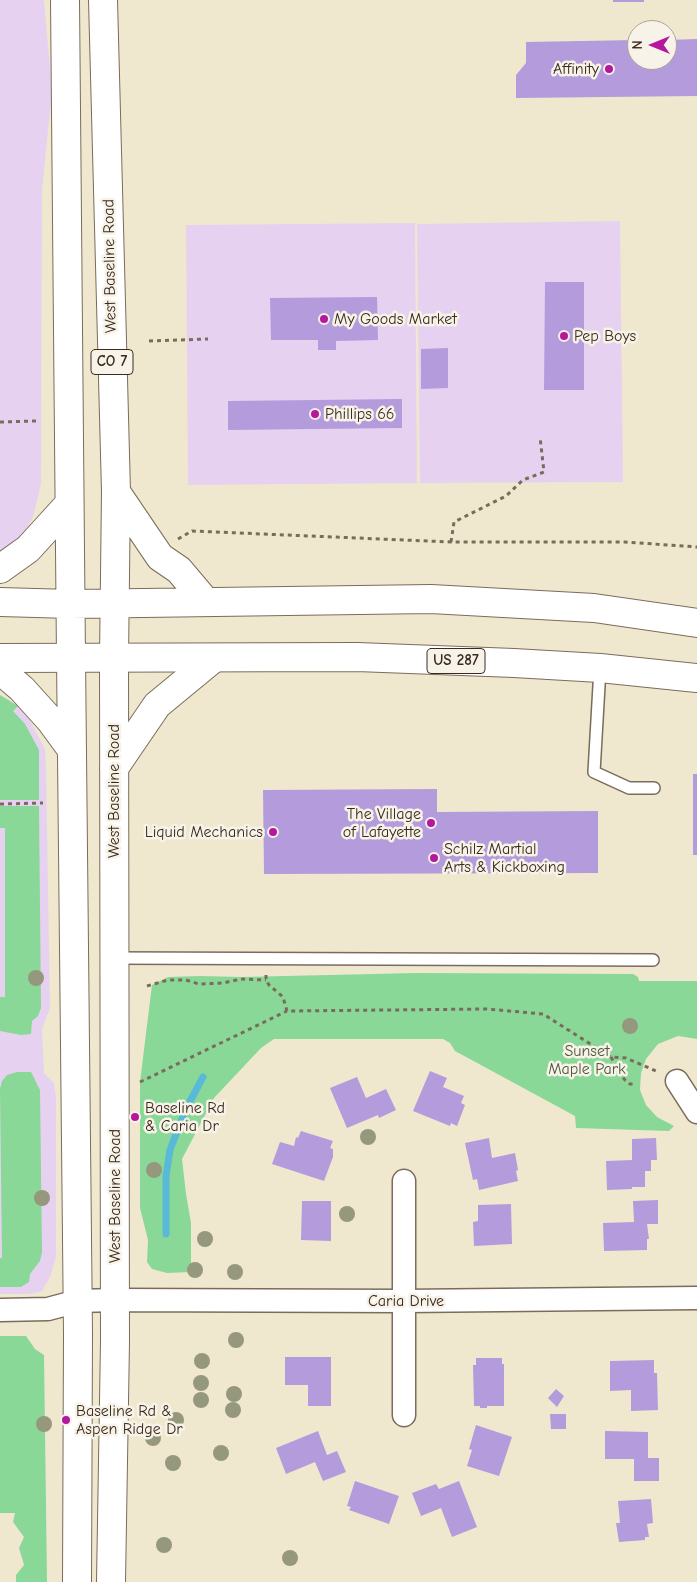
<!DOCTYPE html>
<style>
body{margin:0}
#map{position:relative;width:697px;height:1582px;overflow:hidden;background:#efe8cf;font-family:"Comic Neue",sans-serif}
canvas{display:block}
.north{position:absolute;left:627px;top:20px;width:50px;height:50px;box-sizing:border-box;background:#f7f3e8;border:1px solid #aca397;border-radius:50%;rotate:270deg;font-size:14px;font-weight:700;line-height:20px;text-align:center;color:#3b2a1e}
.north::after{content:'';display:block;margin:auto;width:18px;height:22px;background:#b5179e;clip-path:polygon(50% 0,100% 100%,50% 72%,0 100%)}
</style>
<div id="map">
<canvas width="697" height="1582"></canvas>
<div class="north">N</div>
</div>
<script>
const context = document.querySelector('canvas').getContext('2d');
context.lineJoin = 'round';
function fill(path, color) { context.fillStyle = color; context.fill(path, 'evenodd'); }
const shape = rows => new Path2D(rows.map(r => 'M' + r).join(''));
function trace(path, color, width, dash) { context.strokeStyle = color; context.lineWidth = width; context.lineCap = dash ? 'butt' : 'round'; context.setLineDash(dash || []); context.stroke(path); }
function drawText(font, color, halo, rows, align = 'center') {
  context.font = font + ' "Comic Neue",sans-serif'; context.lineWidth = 5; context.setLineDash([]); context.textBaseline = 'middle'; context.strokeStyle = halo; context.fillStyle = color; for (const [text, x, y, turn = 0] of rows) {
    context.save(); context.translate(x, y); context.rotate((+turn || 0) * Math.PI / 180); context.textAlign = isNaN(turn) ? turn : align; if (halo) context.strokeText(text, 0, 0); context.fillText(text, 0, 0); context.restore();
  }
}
const built = shape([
 [0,0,44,0,52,91,42,191,41,484,33,517,24,533,0,558],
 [620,221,623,482,420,483,417,224],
 [415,223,417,483,188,485,186,225],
 [0,695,18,706,30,721,45,749,46,767,50,1008,42,1029,44,1073,54,1083,56,1098,56,1257,50,1277,42,1291,30,1294,0,1294]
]);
const green = shape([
 [0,695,18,706,13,711,25,724,39,750,39,800,0,800],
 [0,806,39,806,41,1008,38,1016,32,1021,31,1034,21,1035,0,1031,0,997,5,997,5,828,0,828],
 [417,973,633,974,638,977,639,981,697,981,697,1039,678,1036,658,1044,646,1059,641,1073,640,1090,646,1105,657,1117,674,1126,669,1131,576,1128,575,1116,455,1051,450,1043,443,1039,274,1039,261,1048,214,1098,182,1159,186,1194,191,1223,191,1272,167,1273,152,1269,147,1262,148,1240,140,1208,140,1082,152,985,168,977,200,976,241,977],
 [17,1072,31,1072,40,1090,42,1252,40,1261,30,1274,29,1282,21,1287,0,1287,0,1258,2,1258,0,1089,2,1081,7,1075],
 [0,1336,26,1336,35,1349,44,1355,47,1582,16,1582,16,1575,24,1565,19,1548,24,1537,13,1522,15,1513,0,1513]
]);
const stream = shape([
 [166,1234,166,1176,170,1150,185,1111,203,1077]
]);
const building = shape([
 [613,0,644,0,644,2,613,2],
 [697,39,697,96,516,98,516,75,526,63,526,42,637,40,637,60,667,60,667,40],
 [545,282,584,282,584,390,544,390],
 [377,297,378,340,336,341,336,350,318,350,318,340,271,340,270,298],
 [448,348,448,388,421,389,421,349],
 [402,399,402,428,228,430,228,401],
 [693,774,697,774,697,855,693,855],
 [437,789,437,812,598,811,598,873,264,874,263,790],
 [430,1071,447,1078,443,1087,464,1096,461,1103,465,1105,457,1126,451,1123,450,1126,413,1111],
 [357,1077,366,1098,386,1089,396,1110,379,1118,378,1115,347,1128,330,1088],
 [301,1131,333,1141,330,1148,333,1149,333,1157,324,1181,272,1164,280,1142,294,1146,296,1137,298,1138],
 [489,1138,492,1158,515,1153,518,1170,516,1171,518,1181,479,1190,477,1179,473,1180,465,1143],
 [656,1138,657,1160,651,1160,651,1171,645,1171,645,1187,632,1187,632,1189,607,1190,606,1161,632,1160,632,1139],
 [658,1200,658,1224,647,1224,649,1239,647,1239,647,1250,604,1251,603,1223,634,1222,633,1201],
 [302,1201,331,1201,331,1241,301,1240],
 [511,1204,512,1244,474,1246,473,1222,478,1221,478,1205],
 [285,1357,331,1357,331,1406,308,1406,308,1385,285,1385],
 [476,1358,502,1358,502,1364,504,1364,504,1406,487,1406,487,1408,480,1408,480,1406,474,1406,473,1365,476,1365],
 [654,1360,654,1373,657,1373,658,1410,631,1411,631,1390,610,1391,610,1361],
 [556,1389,564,1396,557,1407,548,1398],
 [550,1414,566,1414,566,1429,551,1429],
 [476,1425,512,1437,499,1476,467,1466,472,1450,469,1449],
 [318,1431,327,1455,337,1451,346,1472,323,1481,315,1462,286,1474,276,1448],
 [605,1431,648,1432,648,1458,659,1458,659,1481,634,1481,634,1459,605,1459],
 [355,1481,399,1496,389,1524,349,1510,351,1507,347,1506],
 [459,1481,477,1527,452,1537,441,1508,421,1516,412,1493,436,1484,439,1489],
 [651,1499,653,1523,647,1524,649,1537,645,1537,645,1540,619,1542,616,1523,620,1523,618,1501]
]);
const path = shape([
 [149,341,208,339],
 [0,422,36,421],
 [178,539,192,531,451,542,625,542,697,547],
 [451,542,454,522,506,496,523,480,544,472,540,437],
 [0,804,43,803],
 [266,975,266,980,269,985,283,997,287,1011,487,1009,543,1014,611,1057,626,1058,656,1071],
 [147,986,168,980,186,980,199,984,223,983,241,979,266,980],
 [611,1057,620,1074,625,1080,630,1084,635,1084],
 [140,1082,287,1011]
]);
const service = shape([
 [600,668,594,772,629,788,654,788],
 [114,958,653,960]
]);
const minor = shape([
 [677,1081,697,1112],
 [404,1181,404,1415],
 [0,1310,48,1309,78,1301,115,1300,404,1301,697,1298]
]);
const secondary = shape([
 [71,658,78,1334,77,1582],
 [0,670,22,689,50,720,72,750],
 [114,768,157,705,214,658],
 [111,1582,115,1341,114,658]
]);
const primary = shape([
 [65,0,71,658],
 [103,0,116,492,114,658],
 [116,492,160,557,179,570,206,602],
 [0,569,28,549,69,504],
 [0,602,71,604,431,599,594,608,697,623],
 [0,658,357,657,514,663,600,668,697,678]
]);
const trees = [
 [36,978],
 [630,1026],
 [368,1137],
 [154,1170],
 [42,1198],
 [347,1214],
 [205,1239],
 [195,1270],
 [235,1272],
 [236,1340],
 [202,1361],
 [201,1383],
 [234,1394],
 [201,1400],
 [233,1410],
 [176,1420],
 [44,1424],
 [153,1438],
 [221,1453],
 [173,1463],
 [164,1545],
 [290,1558]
];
const markers = [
 [609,69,5,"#b5179e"],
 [324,319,5,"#b5179e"],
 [564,336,5,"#b5179e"],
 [315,414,5,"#b5179e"],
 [431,823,5,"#b5179e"],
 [273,832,5,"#b5179e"],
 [434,858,5,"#b5179e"],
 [135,1117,5,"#b5179e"],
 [66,1420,5,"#b5179e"]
];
const shields = [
 [112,362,42],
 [456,661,58]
];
const shieldNames = [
 ["CO 7",112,362],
 ["US 287",456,661]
];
const poiNames = [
 ["Affinity",599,69,"right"],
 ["My Goods Market",334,319],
 ["Pep Boys",574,336],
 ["Phillips 66",325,414],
 ["The Village",421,814,"right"],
 ["of Lafayette",421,832,"right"],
 ["Liquid Mechanics",263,832,"right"],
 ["Schilz Martial",444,849],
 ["Arts & Kickboxing",444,867],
 ["Baseline Rd",145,1108],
 ["& Caria Dr",145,1126],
 ["Baseline Rd &",76,1411],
 ["Aspen Ridge Dr",76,1429]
];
const streetNames = [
 ["West Baseline Road",110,266,-91],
 ["West Baseline Road",114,791,-90],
 ["West Baseline Road",115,1196,-90],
 ["Caria Drive",406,1301]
];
const parkNames = [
 ["Sunset",587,1051],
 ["Maple Park",587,1069]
];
fill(built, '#e6d2f0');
fill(green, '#89d897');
trace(stream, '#58bad6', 7);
fill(building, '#b49bdc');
trace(service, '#7a6c5c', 14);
trace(minor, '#7a6c5c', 25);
trace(secondary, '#7a6c5c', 30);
trace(primary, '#7a6c5c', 30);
trace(path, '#7a6c5c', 3, [4, 4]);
trace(service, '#fff', 11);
trace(minor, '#fff', 22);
trace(secondary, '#fff', 28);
trace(primary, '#fff', 28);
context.fillStyle = '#96987e';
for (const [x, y] of trees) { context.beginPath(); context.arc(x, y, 8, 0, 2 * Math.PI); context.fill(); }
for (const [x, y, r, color] of markers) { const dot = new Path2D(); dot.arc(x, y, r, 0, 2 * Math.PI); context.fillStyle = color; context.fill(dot); trace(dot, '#f7f3e8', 2); }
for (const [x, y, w] of shields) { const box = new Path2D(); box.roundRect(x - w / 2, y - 12.5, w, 25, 4); context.fillStyle = '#f7f3e8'; context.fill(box); trace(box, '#3b2a1e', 1); }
drawText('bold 15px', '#3b2a1e', null, shieldNames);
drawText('16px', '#3b2a1e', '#f7f3e8', poiNames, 'left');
drawText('16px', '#3b2a1e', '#f7f3e8', streetNames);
drawText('16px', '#4e563c', '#f7f3e8', parkNames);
</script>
